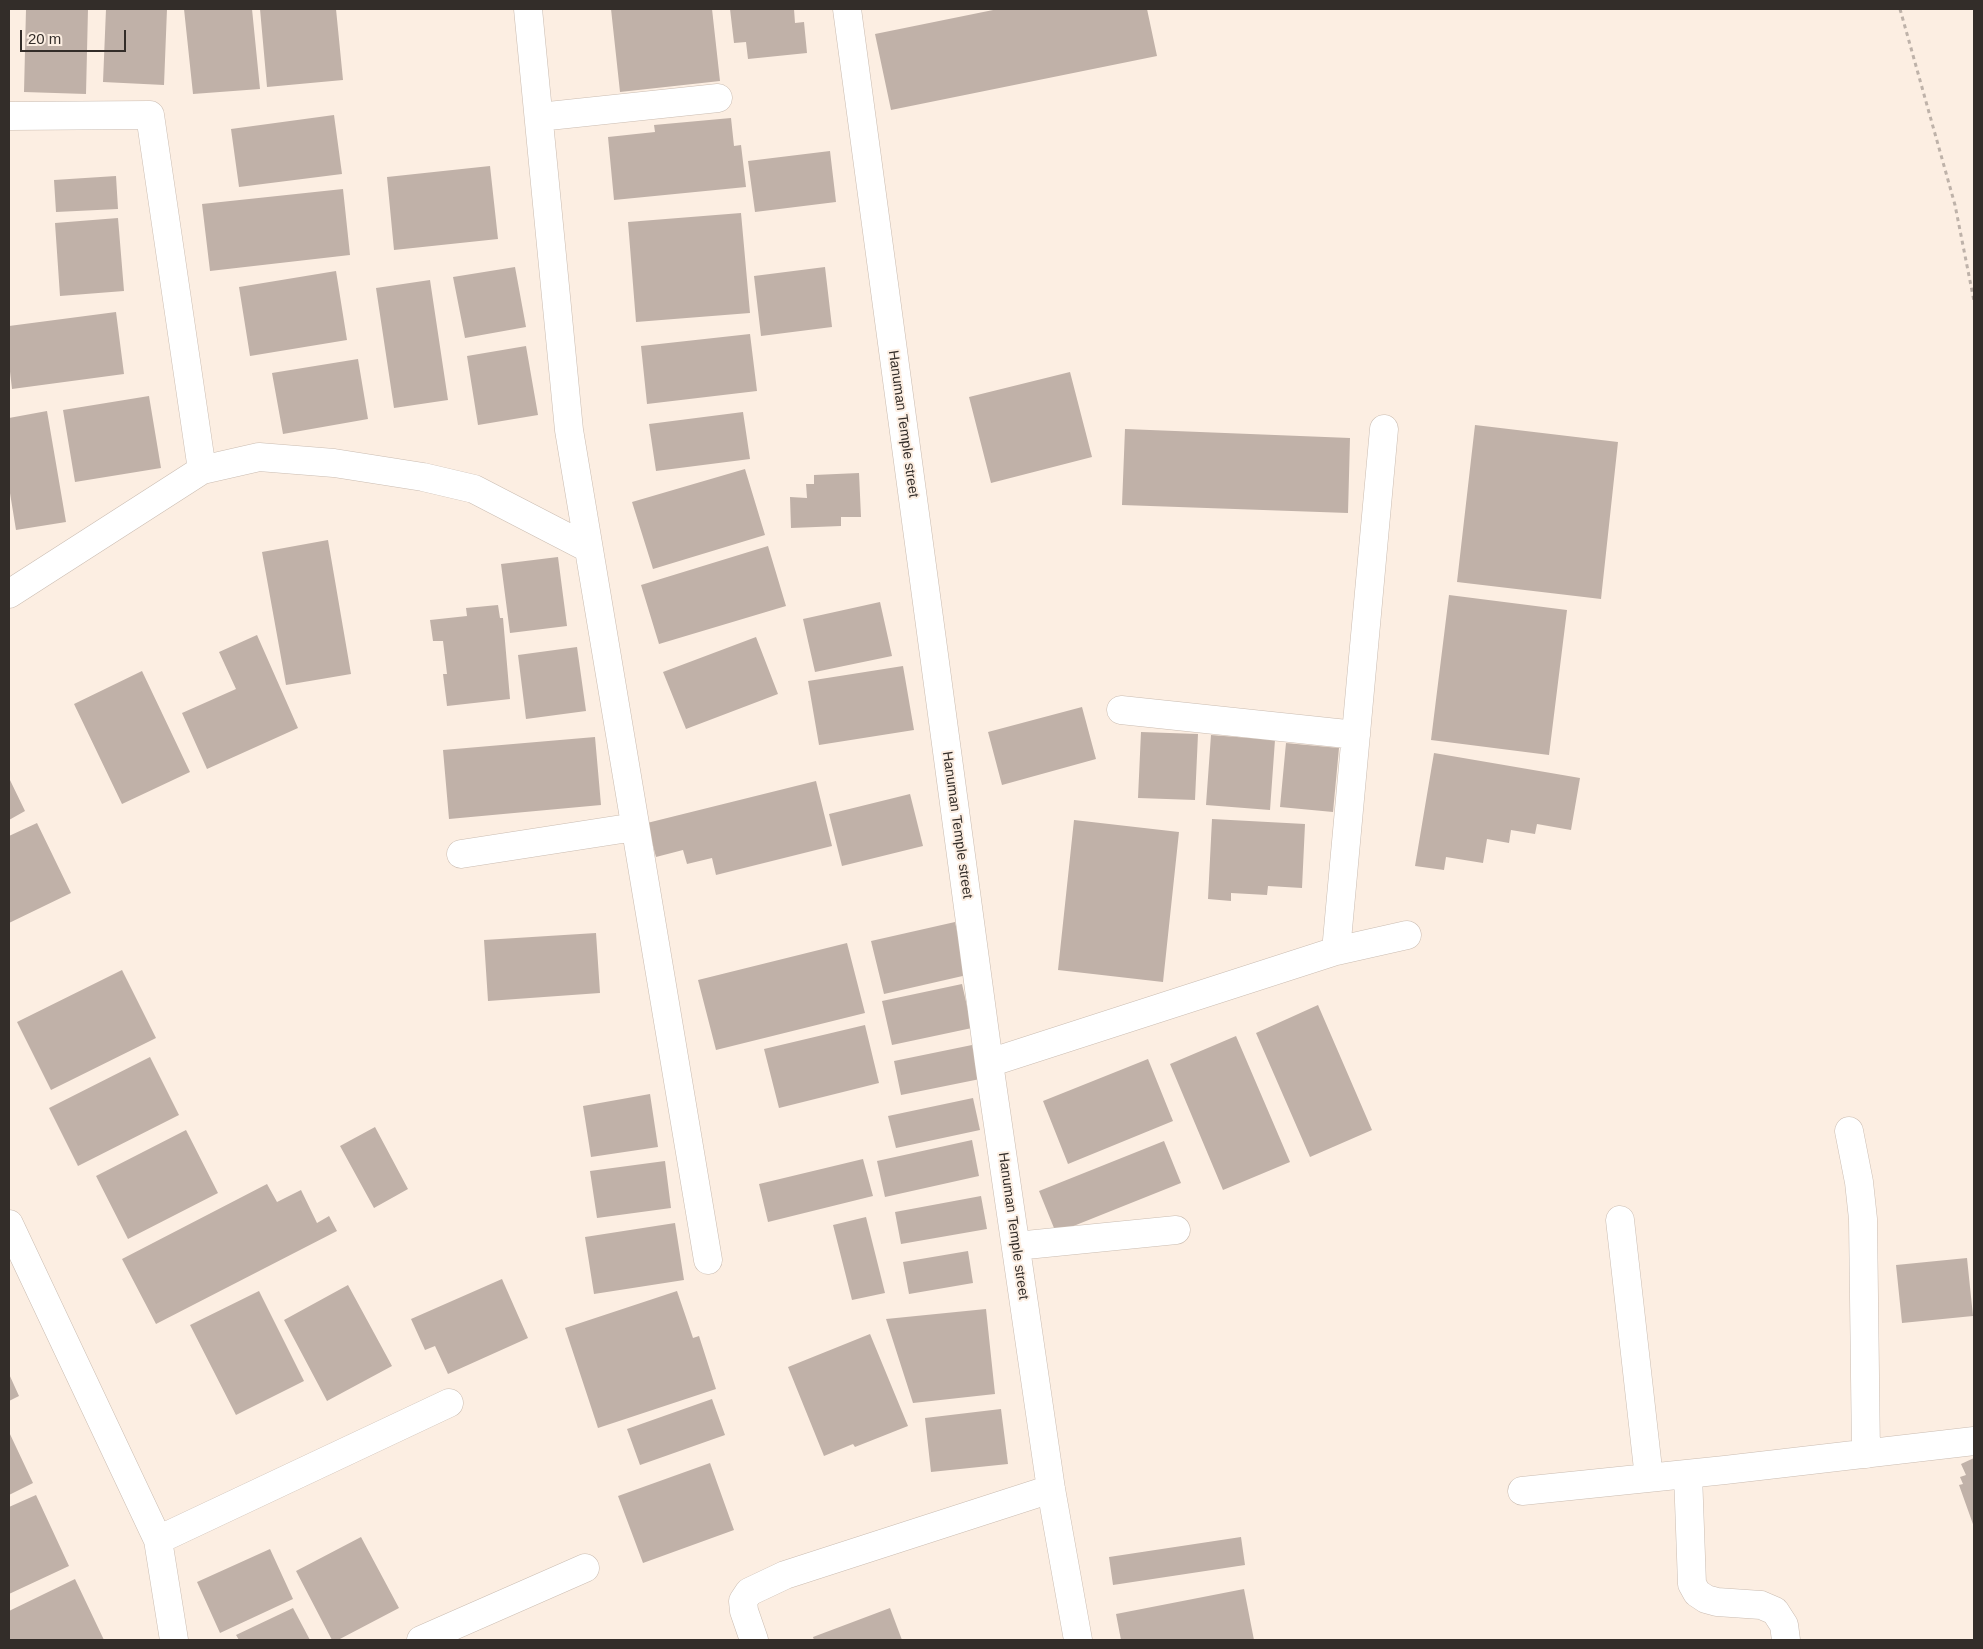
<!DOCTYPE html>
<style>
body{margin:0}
#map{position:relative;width:1983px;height:1649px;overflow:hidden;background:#fceee2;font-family:Helvetica,sans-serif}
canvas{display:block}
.frame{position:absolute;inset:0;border:10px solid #332d29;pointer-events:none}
.scale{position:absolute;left:20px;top:30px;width:106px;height:22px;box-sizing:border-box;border:2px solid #332d29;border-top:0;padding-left:6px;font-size:15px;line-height:18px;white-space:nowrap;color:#332d29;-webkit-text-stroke:4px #fceee2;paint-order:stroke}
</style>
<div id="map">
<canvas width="1983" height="1649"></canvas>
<div class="frame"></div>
<div class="scale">20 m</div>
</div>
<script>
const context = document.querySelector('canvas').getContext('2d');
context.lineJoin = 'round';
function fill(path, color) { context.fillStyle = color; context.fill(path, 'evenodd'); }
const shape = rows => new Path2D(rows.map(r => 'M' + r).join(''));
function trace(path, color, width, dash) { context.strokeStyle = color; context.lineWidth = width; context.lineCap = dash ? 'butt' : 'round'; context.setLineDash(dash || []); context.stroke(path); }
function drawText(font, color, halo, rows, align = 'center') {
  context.font = font + ' Helvetica,sans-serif'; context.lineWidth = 4; context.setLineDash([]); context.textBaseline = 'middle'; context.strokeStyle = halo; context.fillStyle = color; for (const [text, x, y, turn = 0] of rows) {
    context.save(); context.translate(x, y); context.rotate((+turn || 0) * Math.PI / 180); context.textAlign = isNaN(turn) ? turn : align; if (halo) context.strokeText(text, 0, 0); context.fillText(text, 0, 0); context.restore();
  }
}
const building = shape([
 [26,9,88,9,86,94,24,92],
 [106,9,167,9,164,85,103,82],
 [184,9,252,9,260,89,193,94],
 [260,9,336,9,343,80,267,87],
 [611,9,712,9,720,81,620,92],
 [730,9,794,9,795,23,804,22,807,53,748,59,746,42,734,43],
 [998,9,1147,9,1157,56,891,110,875,34],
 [334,115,342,174,239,187,231,129],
 [731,118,734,146,741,145,746,187,614,200,608,137,655,132,654,125],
 [830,151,836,202,755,212,748,161],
 [490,166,498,239,394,250,387,177],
 [116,176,118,209,56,212,54,180],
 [343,189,350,255,210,271,202,204],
 [741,213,750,313,636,322,628,222],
 [118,218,124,291,60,296,55,223],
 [515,267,526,327,465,338,453,277],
 [825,267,832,327,761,336,754,276],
 [336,271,347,340,250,356,239,287],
 [430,280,448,400,394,408,376,288],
 [116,312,124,374,12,389,9,363,9,326],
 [750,334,757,391,647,404,641,346],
 [526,346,538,415,478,425,467,356],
 [358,359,368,419,283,434,272,373],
 [1070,372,1092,457,991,483,969,397],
 [149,396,161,468,75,482,63,410],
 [47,411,66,522,16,530,9,487,9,418],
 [743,412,750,459,656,471,649,424],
 [1475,425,1618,442,1601,599,1457,582],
 [1125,429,1350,438,1348,513,1122,505],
 [745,469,765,535,653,569,632,502],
 [859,473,861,517,841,517,841,526,791,528,790,497,807,498,806,484,814,484,814,475],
 [328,540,351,674,286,685,262,552],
 [768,546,786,606,659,644,641,585],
 [558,557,567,626,510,633,501,564],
 [1449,595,1567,610,1549,755,1431,740],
 [880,602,892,656,815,672,803,619],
 [498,605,500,618,503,618,510,699,447,706,443,674,447,674,443,641,433,641,430,620,467,616,466,608],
 [257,635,298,728,207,769,182,713,236,689,219,652],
 [756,637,778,694,686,729,663,672],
 [577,647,586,711,526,719,518,655],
 [903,666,914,730,819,745,808,681],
 [142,671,190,772,122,804,74,704],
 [1082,707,1096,759,1002,785,988,732],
 [1141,732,1198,734,1195,800,1138,798],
 [1211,735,1275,740,1270,810,1206,805],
 [595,737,601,805,449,819,443,750],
 [1286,743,1339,748,1333,812,1280,807],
 [1434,753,1580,778,1571,830,1537,824,1535,834,1511,830,1509,843,1487,839,1483,863,1446,857,1444,870,1415,866],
 [9,778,25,811,9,820],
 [816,781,832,846,716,875,712,858,687,864,683,850,656,857,647,823],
 [910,794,923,846,842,866,829,814],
 [1212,819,1305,824,1302,888,1268,886,1267,895,1231,893,1231,901,1208,899],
 [1074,820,1179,832,1163,982,1058,970],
 [37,823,71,893,9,923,9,836],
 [955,922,967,975,884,994,871,941],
 [596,933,600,993,488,1001,484,940],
 [847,943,865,1013,716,1050,698,980],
 [122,970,156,1038,51,1090,17,1022],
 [962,984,972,1028,892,1045,882,1001],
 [1318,1005,1372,1130,1310,1157,1256,1033],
 [865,1025,879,1083,779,1108,764,1049],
 [1236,1036,1290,1162,1223,1190,1170,1064],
 [972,1045,980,1079,901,1095,894,1061],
 [150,1057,179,1115,78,1166,49,1108],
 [1148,1059,1173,1121,1068,1164,1043,1101],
 [650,1094,658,1147,591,1157,583,1106],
 [973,1098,980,1130,896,1148,888,1116],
 [375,1127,408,1189,374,1208,340,1146],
 [186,1130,218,1193,128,1239,96,1176],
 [972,1140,979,1176,885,1197,877,1161],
 [1164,1141,1181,1183,1056,1233,1039,1191],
 [863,1159,873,1196,768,1222,759,1184],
 [665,1161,671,1208,597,1218,590,1171],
 [267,1184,277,1202,301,1190,317,1223,329,1216,337,1231,156,1324,122,1259],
 [981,1196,987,1229,901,1244,895,1212],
 [866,1217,885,1293,852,1300,833,1225],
 [675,1223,684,1280,594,1294,585,1237],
 [968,1251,973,1283,909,1294,903,1262],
 [1967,1258,1973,1316,1902,1323,1896,1265],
 [502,1279,528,1338,448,1374,435,1346,425,1350,411,1319],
 [348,1285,392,1366,327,1401,284,1320],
 [259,1291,304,1381,236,1415,190,1325],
 [677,1291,693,1338,699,1336,716,1389,598,1428,565,1328],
 [986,1309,995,1394,913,1403,886,1319],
 [870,1334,908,1426,855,1447,853,1444,824,1456,788,1367],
 [9,1374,19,1396,9,1401],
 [712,1399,725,1435,640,1465,627,1429],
 [1001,1409,1008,1464,931,1472,925,1418],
 [9,1432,33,1483,9,1495],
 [1974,1458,1974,1527,1959,1485,1963,1484,1960,1477,1966,1475,1961,1464],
 [710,1463,734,1530,643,1563,618,1496],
 [36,1495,69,1566,9,1594,9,1507],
 [361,1537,399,1608,338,1640,332,1640,296,1571],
 [1241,1537,1245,1565,1113,1585,1109,1557],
 [270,1549,293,1599,220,1633,197,1582],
 [75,1579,104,1640,10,1640,9,1611],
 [1244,1589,1254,1640,1121,1640,1116,1614],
 [293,1608,310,1640,239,1640,236,1635],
 [890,1608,902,1640,814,1640,813,1637]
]);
const path = shape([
 [1900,9,1955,205,1974,301]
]);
const minor = shape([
 [528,9,569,430,708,1260],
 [847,9,989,1063,1051,1489,1078,1640],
 [9,116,150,115,202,470],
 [539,117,718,98],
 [9,594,202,470,259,457,334,463,423,477,474,489,588,548],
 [1121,710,1356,735],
 [461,854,635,827],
 [1336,951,1407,935],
 [989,1063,1336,951,1384,429],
 [1849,1131,1859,1182,1863,1219,1866,1454],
 [1620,1220,1649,1478],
 [9,1224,158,1540,174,1640],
 [1016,1246,1176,1230],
 [1688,1474,1692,1584,1697,1593,1706,1599,1717,1602,1761,1605,1775,1611,1784,1625,1786,1640],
 [1522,1491,1725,1470,1974,1441],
 [158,1540,449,1403],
 [421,1640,585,1568],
 [754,1640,744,1611,743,1601,749,1592,785,1575,1051,1489]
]);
const streetNames = [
 ["Hanuman Temple street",903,424,82],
 ["Hanuman Temple street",957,825,82],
 ["Hanuman Temple street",1013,1226,82]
];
fill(building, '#c0b1a8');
trace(minor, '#cabcb1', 29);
trace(path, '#beb2a9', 3, [4, 4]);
trace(minor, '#fff', 28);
drawText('14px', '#332d29', '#fceee2', streetNames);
</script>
